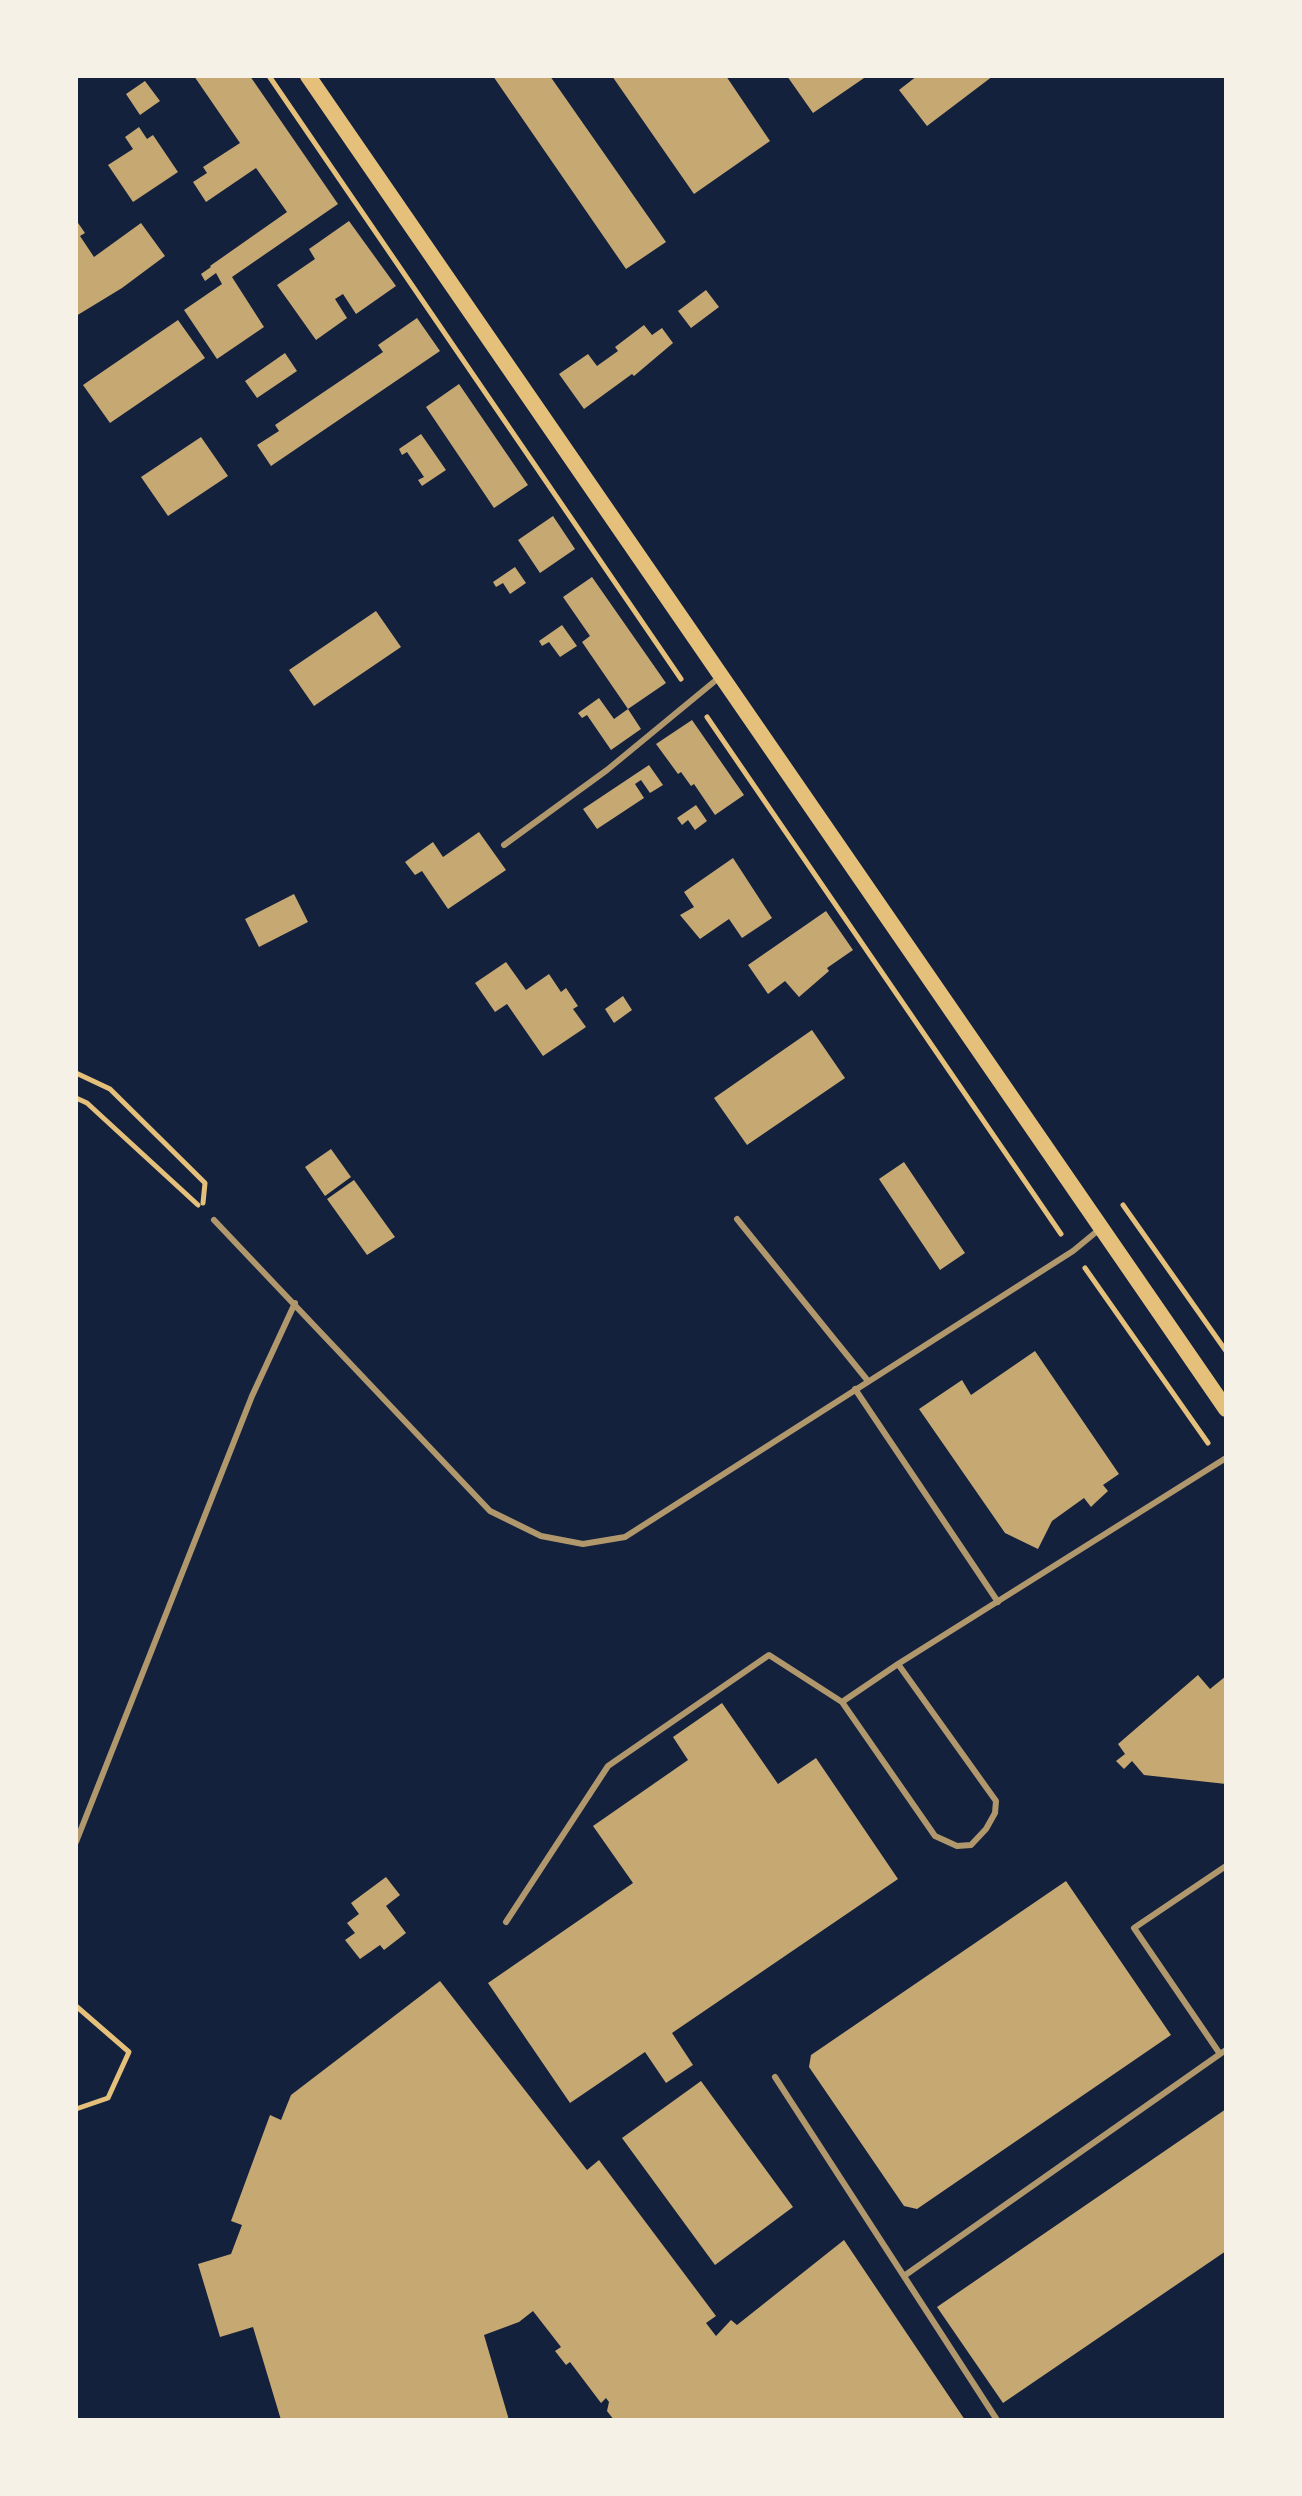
<!DOCTYPE html>
<style>
body{margin:0}
#map{position:relative;width:1302px;height:2496px;overflow:hidden;background:#14213d;font-family:Ubuntu,sans-serif}
canvas{display:block}
.frame{position:absolute;inset:0;border:78px solid #f6f1e7;pointer-events:none}
</style>
<div id="map">
<canvas width="1302" height="2496"></canvas>
<div class="frame"></div>
</div>
<script>
const context = document.querySelector('canvas').getContext('2d');
context.lineJoin = 'round';
function fill(path, color) { context.fillStyle = color; context.fill(path, 'evenodd'); }
const shape = rows => new Path2D(rows.map(r => 'M' + r).join(''));
function trace(path, color, width, dash) { context.strokeStyle = color; context.lineWidth = width; context.lineCap = dash ? 'butt' : 'round'; context.setLineDash(dash || []); context.stroke(path); }
const building = shape([
 [194,76,250,76,338,204,232,277,264,327,217,359,184,310,222,284,216,273,205,281,201,274,211,267,210,266,287,212,256,168,206,202,193,182,207,173,203,167,240,143],
 [493,76,550,76,666,242,626,269],
 [612,76,726,76,770,141,694,194],
 [787,76,867,76,813,113],
 [917,76,993,76,927,126,899,90],
 [145,81,160,101,140,115,126,94],
 [139,127,147,139,153,135,178,172,133,202,108,165,133,149,125,137],
 [76,220,85,233,80,236,94,257,141,223,165,256,122,288,76,316],
 [349,221,396,286,356,314,343,294,335,299,347,318,316,340,277,285,315,259,309,249],
 [706,290,719,307,691,328,678,311],
 [417,318,440,351,271,466,257,445,279,431,275,425,383,352,378,345],
 [178,320,205,358,110,423,83,385],
 [644,325,652,335,662,328,673,343,634,376,632,374,584,409,559,374,588,354,597,366,618,351,615,347],
 [285,353,297,371,257,398,245,381],
 [459,384,528,485,494,508,426,407],
 [421,434,446,470,422,486,418,480,424,477,407,452,402,455,399,449],
 [201,437,228,476,168,516,141,477],
 [553,516,575,549,540,573,518,540],
 [515,567,526,583,510,594,503,583,496,587,493,582],
 [592,577,666,683,628,709,582,642,590,636,563,597],
 [376,611,401,647,314,706,289,670],
 [562,625,577,646,560,657,549,642,542,646,539,641],
 [599,698,614,719,628,709,641,729,611,750,587,715,582,718,578,713],
 [692,720,744,795,715,815,694,784,691,786,681,772,678,774,656,744],
 [649,765,663,785,650,793,641,780,635,784,644,798,597,829,583,809],
 [696,805,707,821,695,830,688,820,682,825,677,818],
 [479,832,506,870,448,909,422,871,415,875,405,862,433,842,443,857],
 [733,858,772,918,742,938,729,919,700,939,680,915,694,907,684,892],
 [294,894,308,922,259,947,245,919],
 [826,911,853,950,827,968,829,971,799,997,785,981,768,994,748,965],
 [506,962,526,990,549,974,561,992,566,988,578,1006,573,1009,586,1027,543,1056,507,1004,495,1012,475,983],
 [623,996,632,1010,614,1023,605,1009],
 [812,1030,845,1078,747,1145,714,1098],
 [331,1149,351,1177,325,1196,305,1167],
 [904,1162,965,1253,940,1270,879,1179],
 [354,1180,395,1237,367,1255,327,1199],
 [1035,1351,1119,1474,1103,1485,1108,1491,1095,1503,1091,1507,1084,1498,1052,1521,1038,1549,1005,1533,919,1409,962,1380,971,1395],
 [1198,1675,1210,1689,1226,1676,1226,1784,1144,1775,1132,1761,1124,1769,1116,1761,1125,1754,1118,1744],
 [722,1703,778,1784,816,1758,898,1879,672,2033,693,2065,666,2083,645,2052,570,2103,488,1983,633,1883,593,1826,688,1760,673,1737],
 [386,1877,400,1895,386,1906,406,1933,384,1950,380,1945,360,1959,345,1940,355,1933,347,1923,359,1914,351,1903],
 [1066,1881,1171,2035,917,2209,904,2206,809,2067,811,2055],
 [440,1981,587,2170,599,2160,716,2316,706,2323,716,2336,731,2320,737,2325,844,2240,965,2420,614,2420,607,2411,609,2402,606,2398,601,2403,570,2362,566,2365,555,2351,561,2347,533,2311,519,2322,484,2335,509,2420,281,2420,253,2327,220,2337,198,2264,231,2254,242,2225,231,2221,270,2115,281,2120,291,2095],
 [701,2081,793,2207,715,2265,622,2138],
 [1226,2109,1226,2251,1003,2403,937,2307]
]);
const path = shape([
 [269,76,681,679],
 [707,717,1061,1234],
 [76,1073,110,1089,205,1183,203,1203],
 [76,1098,87,1103,198,1205],
 [1123,1205,1226,1351],
 [1085,1268,1208,1443],
 [76,2006,129,2052,108,2098,76,2109]
]);
const service = shape([
 [504,845,607,770,721,676],
 [737,1219,868,1381],
 [214,1220,490,1511,541,1536,583,1544,625,1537,1073,1251,1101,1228],
 [855,1389,998,1602],
 [842,1702,935,1836,957,1846,971,1845,986,1829,995,1813,996,1801,898,1664],
 [76,1842,252,1396,295,1303],
 [1226,1866,1134,1928,1220,2054,1226,2050],
 [506,1922,608,1766,769,1655,842,1702,898,1664,1226,1458],
 [775,2077,997,2420],
 [904,2276,1220,2054]
]);
const secondary = shape([
 [308,76,1226,1409]
]);
fill(building, '#c6a872');
trace(path, '#e5c07b', 5);
trace(service, '#b1986c', 6);
trace(secondary, '#e5c07b', 16);
</script>
